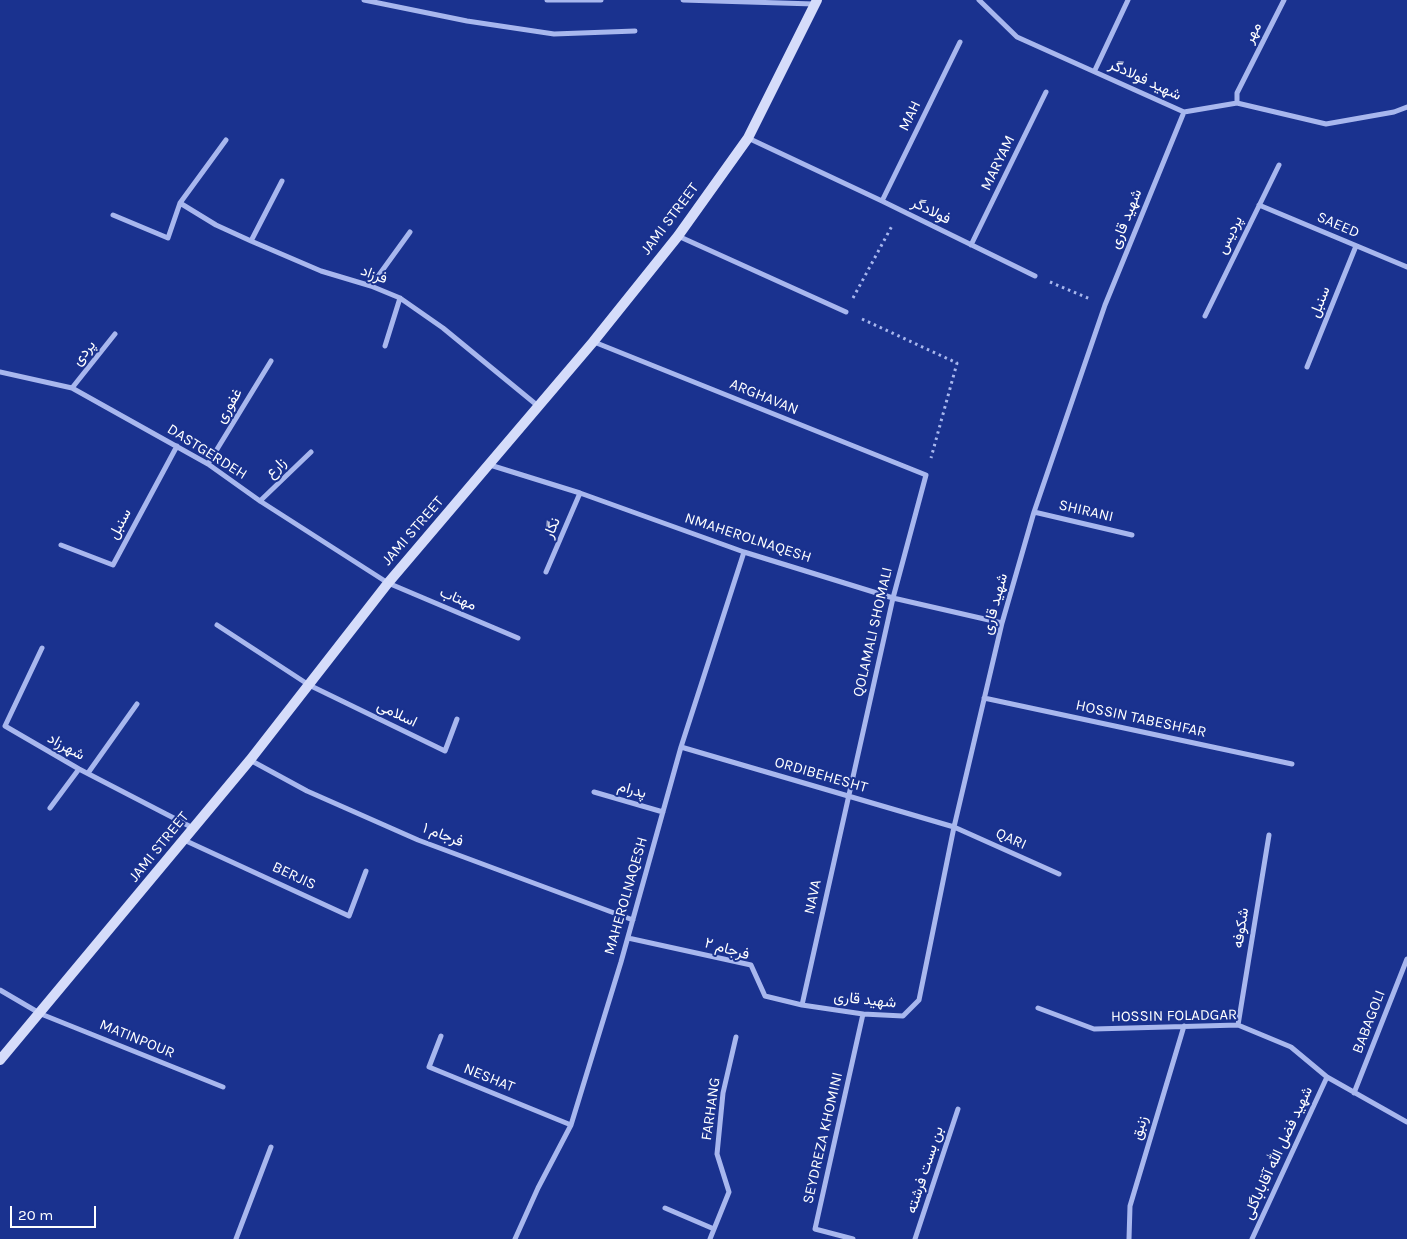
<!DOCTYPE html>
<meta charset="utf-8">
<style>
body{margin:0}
#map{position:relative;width:1407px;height:1239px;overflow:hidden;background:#1a328f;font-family:Karla,sans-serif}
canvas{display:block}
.scale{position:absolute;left:10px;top:1206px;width:86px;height:22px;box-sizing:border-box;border:2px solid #fff;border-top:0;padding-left:6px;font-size:15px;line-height:18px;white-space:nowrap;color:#fff;-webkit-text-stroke:4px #1a328f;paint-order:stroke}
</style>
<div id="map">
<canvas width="1407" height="1239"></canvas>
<div class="scale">20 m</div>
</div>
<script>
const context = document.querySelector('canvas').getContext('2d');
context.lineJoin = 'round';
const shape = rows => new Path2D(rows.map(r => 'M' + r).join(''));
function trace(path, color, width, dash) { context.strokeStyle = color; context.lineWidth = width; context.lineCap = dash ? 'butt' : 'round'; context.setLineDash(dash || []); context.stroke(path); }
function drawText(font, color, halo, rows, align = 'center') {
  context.font = font + ' Karla,Vazirmatn,sans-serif'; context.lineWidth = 4; context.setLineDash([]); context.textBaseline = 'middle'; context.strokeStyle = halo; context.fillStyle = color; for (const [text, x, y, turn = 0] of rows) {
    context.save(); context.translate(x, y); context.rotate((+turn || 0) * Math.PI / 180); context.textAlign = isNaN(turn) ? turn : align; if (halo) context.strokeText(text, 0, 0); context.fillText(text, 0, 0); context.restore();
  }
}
const path = shape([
 [1050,282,1090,299],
 [853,298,893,224],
 [862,319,957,363,931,458]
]);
const street = shape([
 [364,0,467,21,554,34,635,31],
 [547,0,601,0],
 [683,0,814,4],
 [979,0,1017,37,1184,112,1237,103,1326,124,1394,112,1407,107],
 [1095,70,1128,0],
 [1237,103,1237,93,1284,0],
 [748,138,882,201,1035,276],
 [882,201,960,42],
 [180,203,216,225,251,241,321,271,371,286,400,298,443,328,538,406],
 [1259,205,1407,267],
 [113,215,168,238,180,203,226,140],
 [678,236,846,312],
 [251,241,282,181],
 [971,245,1046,92],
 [371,286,410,232],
 [1205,316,1279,165],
 [594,342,926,475,893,598,802,1005],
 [385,346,400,298],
 [1307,367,1356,246],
 [0,372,72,388,208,464,260,501,388,583,518,638],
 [72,388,115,334],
 [208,464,271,361],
 [490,465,580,493,744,552,893,598,1002,623],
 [260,501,311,452],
 [1034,512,1132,535],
 [61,545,113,565,177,446],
 [546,572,580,493],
 [217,625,309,685,445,751,457,719],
 [42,648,5,726,79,769,193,828],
 [984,698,1292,764],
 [681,747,954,827,1059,874],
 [250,760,307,791,418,840,633,920],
 [88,773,137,704],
 [594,792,663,812],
 [50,808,79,769],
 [184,840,349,916,366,871],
 [628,938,751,965,765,996,802,1005,863,1014,903,1016,919,1000,954,827,1002,623,1034,512,1105,305,1184,112],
 [0,990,41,1014,223,1087],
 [1038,1008,1094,1029,1238,1025,1291,1047,1327,1077,1407,1122],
 [1238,1025,1269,835],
 [441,1036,429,1067,571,1125],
 [1354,1093,1407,959],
 [665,1208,714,1229],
 [236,1239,271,1147],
 [515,1239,538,1188,571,1125,621,962,681,747,744,552],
 [710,1239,729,1192,717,1154,723,1093,736,1037],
 [853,1239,815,1229,863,1014],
 [915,1239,958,1109],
 [1129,1239,1130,1206,1184,1026],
 [1252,1239,1327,1077]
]);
const secondary = shape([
 [0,1060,250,760,388,583,593,342,678,236,748,138,817,0]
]);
const streetNames = [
 ["مهر",1253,33,-63],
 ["شهید فولادگر",1145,80,25],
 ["MAH",910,116,-64],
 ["MARYAM",998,163,-64],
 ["فولادگر",931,211,27],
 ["JAMI STREET",670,219,-53],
 ["شهید قاری",1126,219,-68],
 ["SAEED",1338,225,23],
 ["پردیس",1230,235,-64],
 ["فرزاد",374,275,20],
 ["سنبل",1320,302,-68],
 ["پردی",84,353,-51],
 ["ARGHAVAN",764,397,22],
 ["غفوری",229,406,-59],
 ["DASTGERDEH",207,452,32],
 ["زارع",276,468,-44],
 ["SHIRANI",1086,511,13],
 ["سنبل",120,524,-62],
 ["نگار",552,528,-66],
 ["JAMI STREET",413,531,-49],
 ["NMAHEROLNAQESH",748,538,18],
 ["مهتاب",458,599,23],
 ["شهید قاری",995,604,-75],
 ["QOLAMALI SHOMALI",873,632,-77],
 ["اسلامی",397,714,26],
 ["HOSSIN TABESHFAR",1141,719,12],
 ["شهرزاد",66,747,29],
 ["ORDIBEHESHT",821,775,16],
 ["پدرام",632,790,16],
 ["فرجام ۱",443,835,21],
 ["QARI",1011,839,24],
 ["JAMI STREET",159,847,-51],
 ["BERJIS",294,876,25],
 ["MAHEROLNAQESH",626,896,-74],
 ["NAVA",813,897,-78],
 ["شکوفه",1241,928,-81],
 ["فرجام ۲",727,949,16],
 ["شهید قاری",865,1000,6],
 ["HOSSIN FOLADGAR",1174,1016,-1],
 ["BABAGOLI",1369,1022,-69],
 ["MATINPOUR",137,1039,22],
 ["NESHAT",489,1078,22],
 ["FARHANG",711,1109,-82],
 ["زنبق",1140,1128,-73],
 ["SEYDREZA KHOMINI",823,1138,-77],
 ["شهید فضل الله آقاباباگلی",1278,1153,-65],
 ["بن بست فرشته",925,1170,-72]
];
trace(path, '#a8b7ee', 3, [2.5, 4]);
trace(street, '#a8b7ee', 5);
trace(secondary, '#d5dcfa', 10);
drawText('15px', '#fff', '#1a328f', streetNames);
</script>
